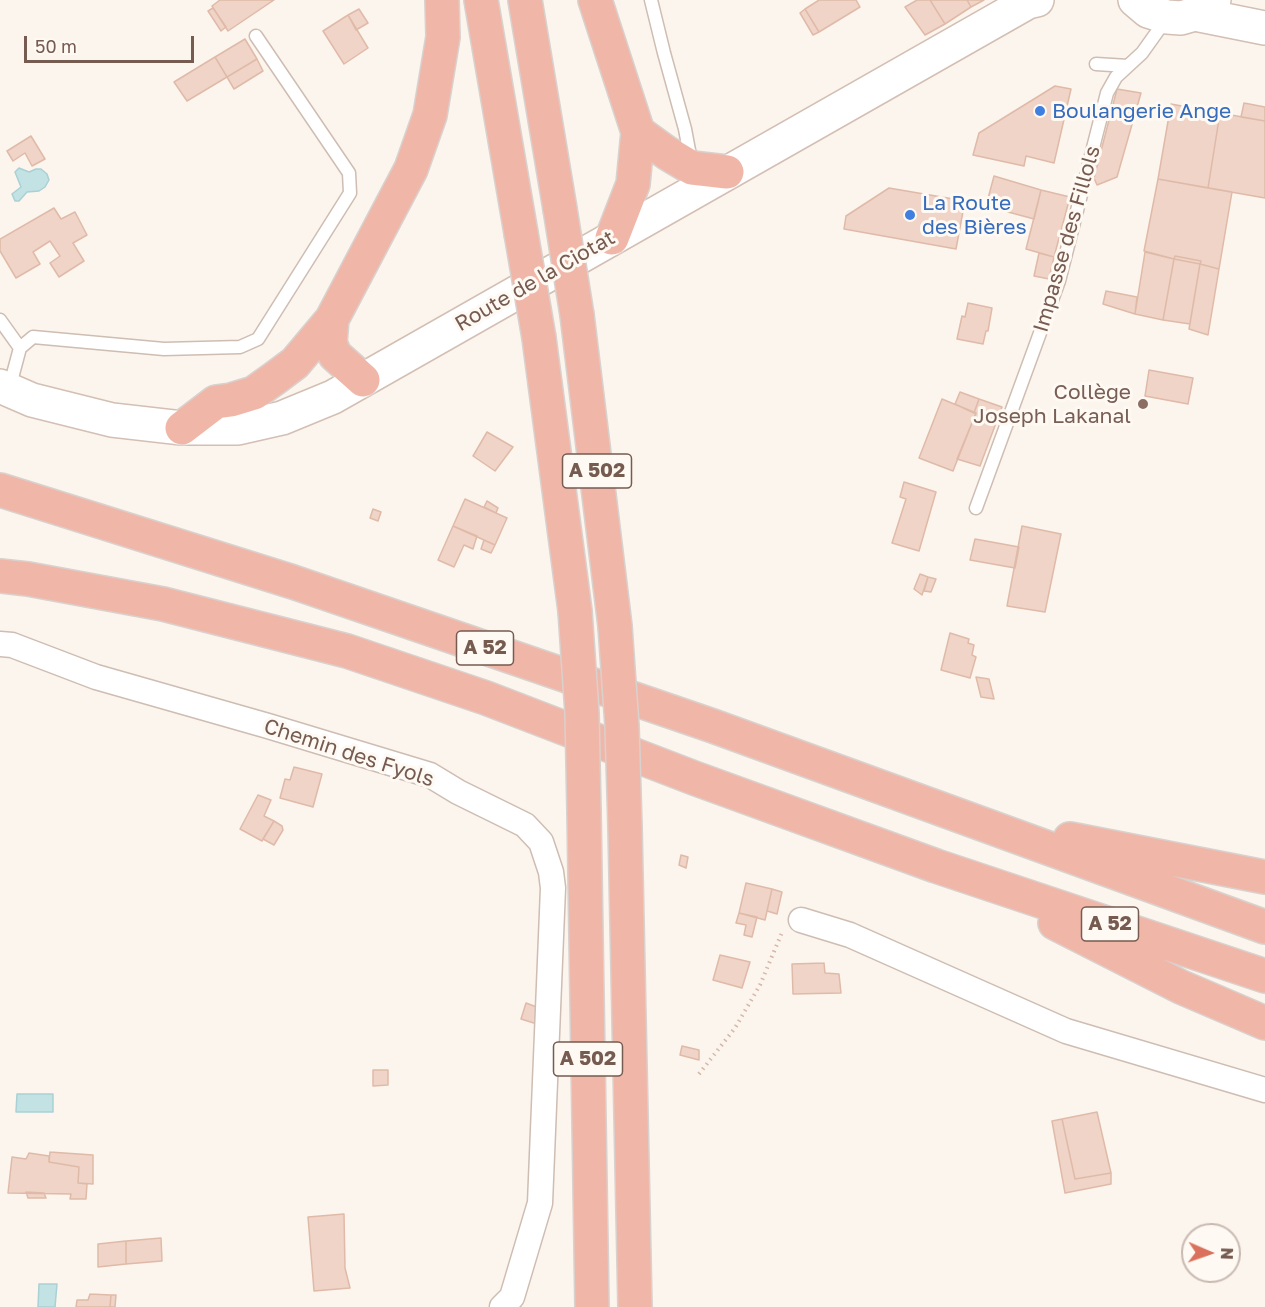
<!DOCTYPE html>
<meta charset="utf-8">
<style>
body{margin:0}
#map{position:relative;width:1265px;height:1307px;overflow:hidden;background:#fcf5ed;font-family:"Golos Text",sans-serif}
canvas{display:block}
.north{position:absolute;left:1181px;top:1223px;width:60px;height:60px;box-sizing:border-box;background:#fef9f3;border:2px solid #c8bab2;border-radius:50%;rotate:92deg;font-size:16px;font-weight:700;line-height:24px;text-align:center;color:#765b50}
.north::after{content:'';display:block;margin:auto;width:21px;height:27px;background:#da715d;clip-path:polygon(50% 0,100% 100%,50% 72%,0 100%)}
.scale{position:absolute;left:24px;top:36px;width:170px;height:27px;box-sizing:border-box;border:3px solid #765b50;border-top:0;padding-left:8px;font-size:18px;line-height:21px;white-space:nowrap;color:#765b50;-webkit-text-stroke:4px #fef9f3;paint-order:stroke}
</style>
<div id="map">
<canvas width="1265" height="1307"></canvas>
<div class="north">N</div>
<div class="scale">50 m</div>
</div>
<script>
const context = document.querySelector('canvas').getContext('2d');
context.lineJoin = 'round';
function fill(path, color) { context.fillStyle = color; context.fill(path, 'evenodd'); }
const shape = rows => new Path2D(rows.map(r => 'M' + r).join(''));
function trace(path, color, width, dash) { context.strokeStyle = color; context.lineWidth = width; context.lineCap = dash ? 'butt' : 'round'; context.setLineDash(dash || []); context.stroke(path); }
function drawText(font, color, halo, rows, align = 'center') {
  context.font = font + ' "Golos Text",sans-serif'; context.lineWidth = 6; context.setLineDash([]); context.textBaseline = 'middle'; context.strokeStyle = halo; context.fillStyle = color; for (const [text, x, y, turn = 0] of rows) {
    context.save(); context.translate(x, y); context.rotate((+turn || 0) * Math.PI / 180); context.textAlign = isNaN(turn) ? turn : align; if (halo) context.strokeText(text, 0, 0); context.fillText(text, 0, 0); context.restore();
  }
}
const water = shape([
 [19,168,29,172,36,169,41,169,47,174,49,180,45,187,39,191,27,192,19,201,15,201,12,194,21,187,15,172,19,168],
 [17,1094,53,1094,53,1112,16,1112,17,1094],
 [39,1284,57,1284,55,1307,38,1307,39,1284]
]);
const building = shape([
 [220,0,274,0,228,31,212,6,220,0],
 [819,0,856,0,860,7,819,32,805,9,819,0],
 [917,0,930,0,945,24,925,35,905,7,917,0],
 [930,0,967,0,971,7,945,24,930,0],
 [967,0,984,0,971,7,967,0],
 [213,8,226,27,221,31,208,11,213,8],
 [359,9,368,23,356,30,348,15,359,9],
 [805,9,819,32,813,35,800,13,805,9],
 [348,15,368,48,344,64,323,31,348,15],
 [245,39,257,59,227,77,215,57,245,39],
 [215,57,227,77,187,101,174,82,215,57],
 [257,59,263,71,234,89,227,77,257,59],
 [1055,86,1071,89,1054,163,1026,156,1024,166,973,155,979,133,1055,86],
 [1117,89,1141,93,1117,177,1097,185,1094,178,1117,89],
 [1244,103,1265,107,1265,121,1241,117,1244,103],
 [1171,104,1220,113,1208,188,1158,179,1171,104],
 [1220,113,1265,121,1265,198,1208,188,1220,113],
 [31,136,45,159,32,166,25,153,13,161,7,151,31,136],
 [994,176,1041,190,1034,219,986,206,994,176],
 [1158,179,1232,192,1219,269,1200,264,1201,261,1175,256,1174,259,1144,251,1158,179],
 [889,188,965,201,956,249,844,229,846,216,889,188],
 [1041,190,1070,197,1054,257,1026,249,1041,190],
 [54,208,61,219,75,212,87,235,73,243,84,261,59,277,50,263,60,256,50,241,33,252,40,264,16,278,0,251,0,239,54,208],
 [1145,252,1174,259,1163,320,1135,314,1145,252],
 [1039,253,1054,257,1049,279,1034,276,1039,253],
 [1175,256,1201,261,1200,264,1174,259,1175,256],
 [1174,259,1200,264,1190,324,1163,320,1174,259],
 [1200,264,1219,269,1208,335,1189,329,1200,264],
 [1106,291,1137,297,1135,314,1103,304,1106,291],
 [968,303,992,308,988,331,986,331,983,344,957,339,962,316,965,317,968,303],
 [1149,370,1193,378,1188,404,1145,396,1149,370],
 [960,392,979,399,974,413,955,404,960,392],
 [942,399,976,413,953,471,919,458,942,399],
 [979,399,1002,407,980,466,957,459,976,413,974,413,979,399],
 [487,432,513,447,495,471,473,456,487,432],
 [904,482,936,492,919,551,892,543,906,499,900,497,904,482],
 [465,499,507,518,495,545,453,526,465,499],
 [487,501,498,508,496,513,484,507,487,501],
 [373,509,381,512,378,521,370,518,373,509],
 [453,526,477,536,473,549,464,545,454,567,438,560,453,526],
 [1022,526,1061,534,1045,612,1007,606,1022,526],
 [975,539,1019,547,1015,568,970,560,975,539],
 [484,540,495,545,491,553,481,549,484,540],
 [920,574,928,577,922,595,914,589,920,574],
 [928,577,936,579,931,592,924,591,928,577],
 [950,633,969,639,968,643,974,645,972,655,976,657,970,678,941,670,950,633],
 [976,677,989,679,994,699,981,697,976,677],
 [294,767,322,774,313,807,280,798,285,779,290,780,294,767],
 [258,795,271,800,264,816,274,821,262,841,240,829,258,795],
 [274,821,282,826,283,830,274,845,263,839,274,821],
 [681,855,688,857,686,868,679,865,681,855],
 [746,883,772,889,765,920,739,913,746,883],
 [772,889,782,892,777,914,767,911,772,889],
 [739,913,757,917,752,937,744,935,746,925,736,923,739,913],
 [720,955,750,962,742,988,713,980,720,955],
 [824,963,825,973,839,974,841,993,793,994,792,964,824,963],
 [526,1003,542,1009,537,1024,521,1019,526,1003],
 [682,1046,699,1050,699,1060,680,1055,682,1046],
 [373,1070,388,1070,388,1085,373,1086,373,1070],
 [1097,1112,1111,1173,1075,1179,1062,1119,1097,1112],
 [1062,1119,1075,1179,1111,1173,1111,1184,1065,1193,1052,1121,1062,1119],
 [50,1152,93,1155,93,1184,78,1183,79,1167,49,1162,50,1152],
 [29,1153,49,1156,49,1162,79,1167,78,1183,87,1184,86,1199,70,1199,71,1194,8,1193,12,1157,26,1159,29,1153],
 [26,1192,44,1193,46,1198,28,1198,26,1192],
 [344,1214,345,1268,350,1288,314,1291,308,1217,344,1214],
 [161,1238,162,1261,126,1264,126,1241,161,1238],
 [126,1241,126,1264,98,1267,98,1244,126,1241],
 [90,1294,111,1295,110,1307,76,1307,77,1300,88,1300,90,1294],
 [111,1295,116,1295,115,1307,110,1307,111,1295]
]);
const path = shape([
 [699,1074,735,1028,760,985,783,930]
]);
const lane = shape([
 [651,0,664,53,685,129,691,161],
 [1096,64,1128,66],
 [0,320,20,348],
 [9,389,20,348,33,337,164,349,240,347,258,339,350,193,349,173,256,36],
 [976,508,1059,281,1107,93,1116,77,1142,53,1167,18]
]);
const street = shape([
 [0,644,12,645,96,677,268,726,430,775,458,792,525,825,541,842,551,872,553,888,540,1203,512,1297,502,1307],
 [801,920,850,935,1066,1031,1265,1090]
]);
const secondary = shape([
 [1135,0,1148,11,1167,17,1181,18,1195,14,1208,6,1214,0],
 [1195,14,1265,28],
 [0,386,32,400,112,420,182,428,238,428,282,418,333,397,1028,2,1037,0]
]);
const highway = shape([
 [481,0,521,233],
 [525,0,560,209],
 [595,0,638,132,633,184,612,238],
 [638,132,667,153,692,168,727,172],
 [577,315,615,626],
 [332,319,330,343,335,355,363,380],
 [539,338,575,611],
 [182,428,216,402,231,400,254,393,275,378,295,363,332,319,411,169,430,115,443,37,442,0],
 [0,490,293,582,713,726,1265,927],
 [0,576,28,579,163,604,347,651,486,698,694,778,936,866,1265,976],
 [584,812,592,1307],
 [625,827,635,1307],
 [1070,839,1265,877],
 [1055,923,1181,987,1265,1023]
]);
const highwayBridge = shape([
 [560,209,577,315],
 [521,233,539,338],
 [575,611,582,713,584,812],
 [615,626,622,726,625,827]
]);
const markers = [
 [1040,111,6,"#3f7fe0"],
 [910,215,6,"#3f7fe0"],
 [1143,404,6,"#8d6e63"]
];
const shields = [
 [597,471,69],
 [485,648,57],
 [1110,924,57],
 [588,1059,69]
];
const shieldNames = [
 ["A 502",597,471],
 ["A 52",485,648],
 ["A 52",1110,924],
 ["A 502",588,1059]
];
const shopNames = [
 ["Boulangerie Ange",1052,111],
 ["La Route",922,203],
 ["des Bières",922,227]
];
const streetNames = [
 ["Impasse des Fillols",1067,239,-74],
 ["Route de la Ciotat",535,281,-30],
 ["Chemin des Fyols",349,753,18]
];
const educationNames = [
 ["Collège",1131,392],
 ["Joseph Lakanal",1131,416]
];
fill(water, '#c2e2e4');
trace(water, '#a9d1d5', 1.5);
fill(building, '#efd4c7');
trace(building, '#e0baa8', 1.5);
trace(lane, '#cebdb2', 15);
trace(street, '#cebdb2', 27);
trace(secondary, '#d3bfb3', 36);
trace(highway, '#d9d1ce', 36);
trace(path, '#d5b7a9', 4, [1.5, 4.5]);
trace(lane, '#fff', 12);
trace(street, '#fff', 24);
trace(secondary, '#fff', 33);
trace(highway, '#f0b7a9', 33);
trace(highwayBridge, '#d9d1ce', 36, []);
trace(highwayBridge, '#f0b7a9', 33);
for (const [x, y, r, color] of markers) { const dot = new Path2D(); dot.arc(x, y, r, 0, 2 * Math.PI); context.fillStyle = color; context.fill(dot); trace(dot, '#fef9f3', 2); }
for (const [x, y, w] of shields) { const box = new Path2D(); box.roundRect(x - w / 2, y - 17, w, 34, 4.5); context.fillStyle = '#fef9f3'; context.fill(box); trace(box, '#765b50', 1.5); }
drawText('bold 20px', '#765b50', null, shieldNames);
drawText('21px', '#366cbe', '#fef9f3', shopNames, 'left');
drawText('21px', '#765b50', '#fef9f3', streetNames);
drawText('21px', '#785e54', '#fef9f3', educationNames, 'right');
</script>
